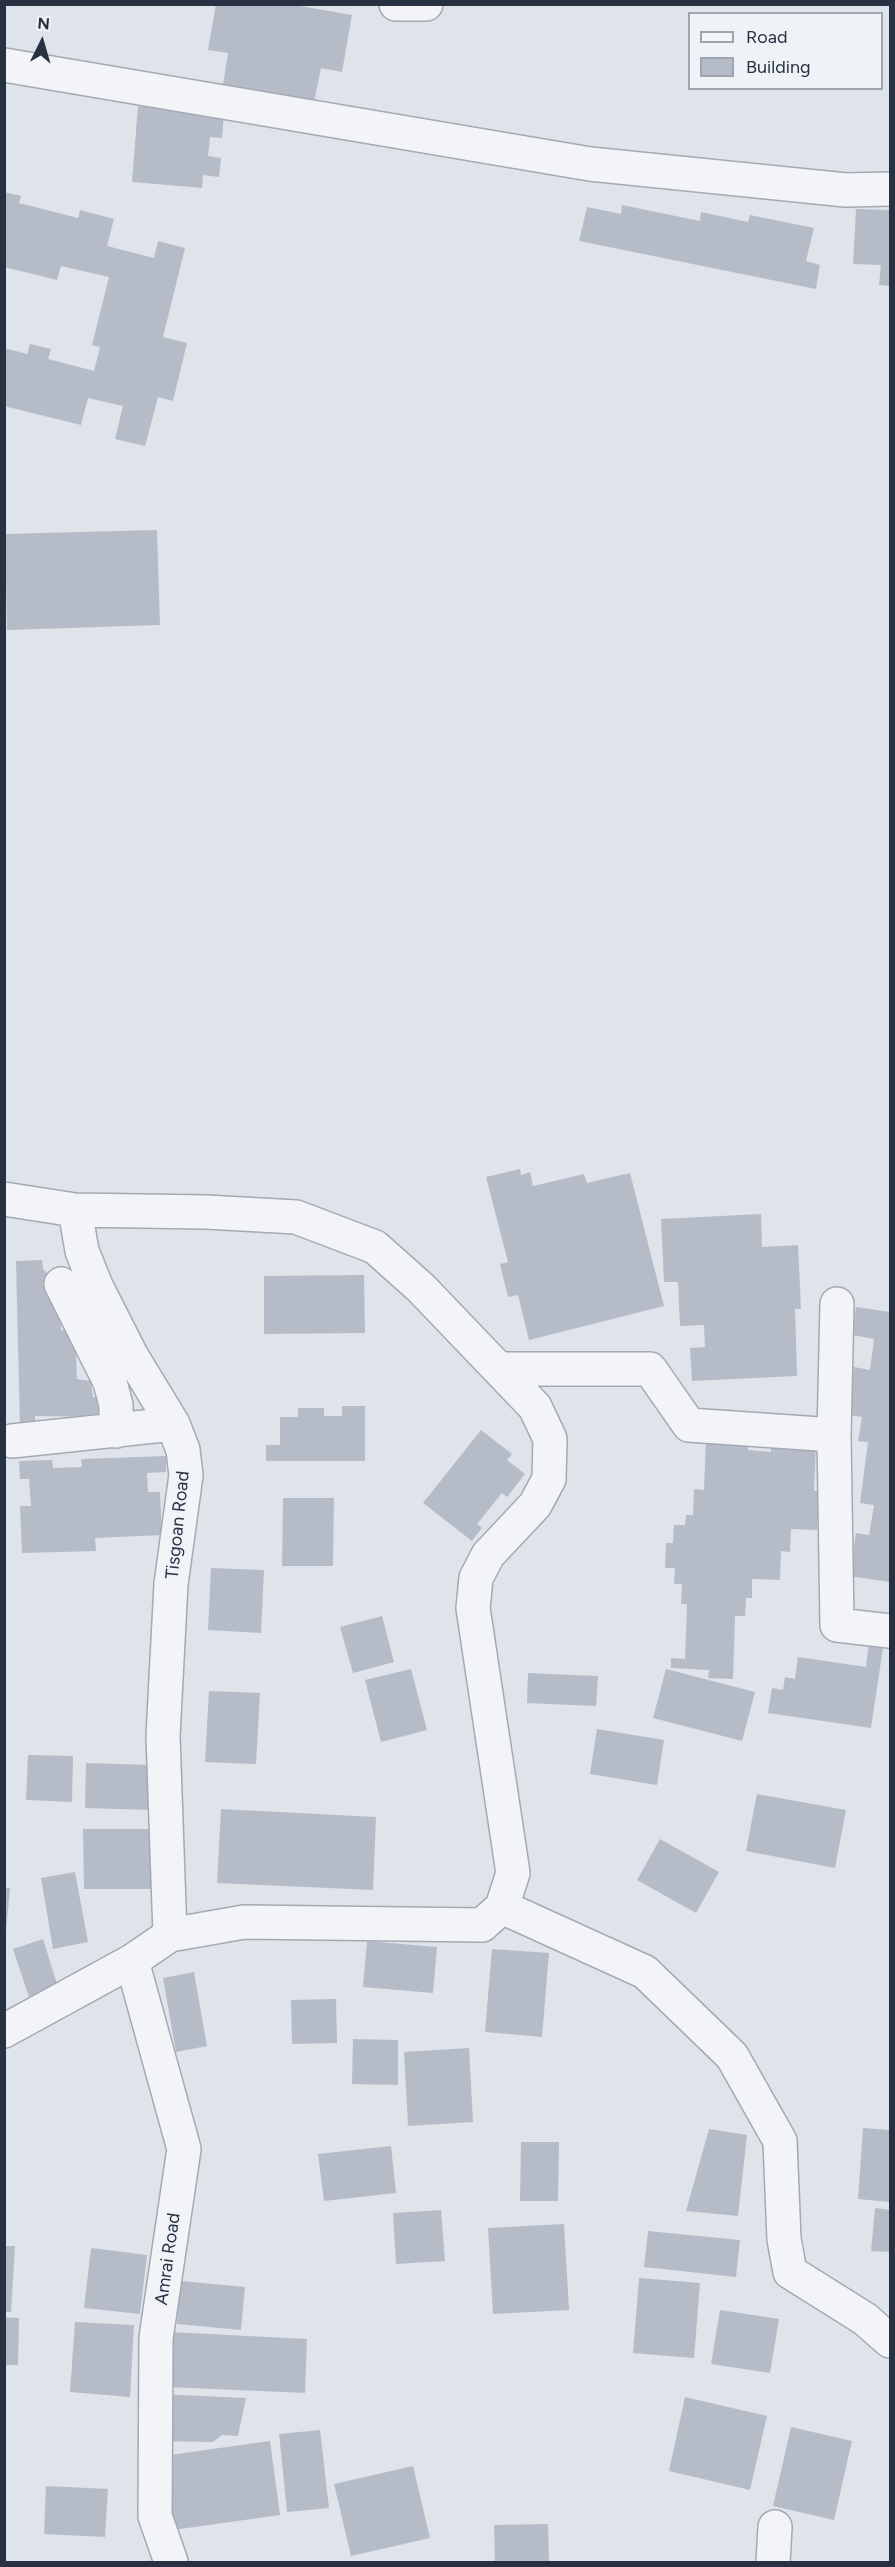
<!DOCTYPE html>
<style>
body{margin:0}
#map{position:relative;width:895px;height:2567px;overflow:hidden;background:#dfe3ea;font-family:Figtree,sans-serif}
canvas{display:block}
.frame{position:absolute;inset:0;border:6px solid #273142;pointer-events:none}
.legend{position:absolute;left:688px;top:12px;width:195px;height:78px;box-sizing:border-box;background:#eff2f7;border:2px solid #9fa5af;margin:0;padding:8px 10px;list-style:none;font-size:18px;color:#273142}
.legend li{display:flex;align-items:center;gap:12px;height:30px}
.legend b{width:30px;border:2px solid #9fa5af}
.north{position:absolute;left:12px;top:12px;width:60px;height:60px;-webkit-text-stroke:4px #eff2f7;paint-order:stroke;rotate:5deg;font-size:16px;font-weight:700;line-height:24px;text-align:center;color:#273142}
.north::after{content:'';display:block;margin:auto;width:21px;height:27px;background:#273142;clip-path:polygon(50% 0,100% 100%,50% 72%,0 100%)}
</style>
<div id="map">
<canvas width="895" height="2567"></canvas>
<div class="frame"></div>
<ul class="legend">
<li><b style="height:8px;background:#f3f4f8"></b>Road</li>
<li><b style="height:16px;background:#b6bcc7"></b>Building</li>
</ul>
<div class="north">N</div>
</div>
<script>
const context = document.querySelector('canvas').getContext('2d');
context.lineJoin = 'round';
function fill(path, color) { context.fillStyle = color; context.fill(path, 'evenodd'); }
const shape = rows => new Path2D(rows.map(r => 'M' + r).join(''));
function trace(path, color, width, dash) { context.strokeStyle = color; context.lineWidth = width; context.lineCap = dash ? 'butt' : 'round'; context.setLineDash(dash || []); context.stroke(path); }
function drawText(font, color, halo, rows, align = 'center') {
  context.font = font + ' Figtree,sans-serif'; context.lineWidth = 4.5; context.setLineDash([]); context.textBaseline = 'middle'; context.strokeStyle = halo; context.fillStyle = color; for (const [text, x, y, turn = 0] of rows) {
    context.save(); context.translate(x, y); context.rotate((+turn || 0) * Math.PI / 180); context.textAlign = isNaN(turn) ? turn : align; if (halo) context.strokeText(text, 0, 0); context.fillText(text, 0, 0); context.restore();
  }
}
const building = shape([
 [216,4,289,4,352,15,342,72,321,68,313,107,222,91,228,53,208,50],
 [138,106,224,113,222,138,210,137,208,156,221,158,219,177,203,175,202,188,132,182],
 [4,192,21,196,19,203,78,218,80,210,114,219,107,246,154,258,158,241,185,248,163,337,187,343,173,401,158,397,145,446,115,439,123,406,88,398,81,425,4,406,4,348,27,354,30,344,51,349,48,359,94,371,100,347,92,345,109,277,61,266,57,280,4,267],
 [622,205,700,221,701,212,748,222,750,215,814,228,806,261,820,265,816,289,579,241,587,207,621,214],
 [856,209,890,210,890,286,879,285,881,265,853,264],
 [157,530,160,625,7,630,5,534],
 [520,1169,521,1175,530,1172,533,1186,584,1174,587,1183,630,1173,664,1306,529,1340,518,1295,508,1297,500,1264,508,1262,486,1177],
 [761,1214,762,1247,798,1245,801,1309,795,1309,797,1376,692,1381,690,1348,705,1347,704,1325,680,1326,678,1282,664,1282,661,1219],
 [42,1260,43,1269,50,1276,63,1301,61,1330,75,1331,77,1379,91,1381,93,1397,103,1398,106,1417,35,1416,35,1428,20,1427,16,1261],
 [364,1275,365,1333,264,1334,264,1276],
 [856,1307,890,1312,890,1582,849,1576,856,1533,869,1535,874,1505,860,1503,868,1442,858,1441,862,1417,847,1415,854,1367,870,1370,874,1339,852,1335],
 [342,1406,365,1406,365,1461,266,1461,266,1445,280,1445,280,1417,298,1417,298,1408,324,1408,324,1416,342,1416],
 [481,1430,512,1454,507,1460,525,1474,507,1497,502,1493,477,1524,482,1528,472,1541,423,1503],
 [706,1440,748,1443,748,1450,771,1452,771,1440,816,1442,814,1491,819,1491,817,1530,791,1529,790,1552,781,1551,780,1580,752,1579,752,1598,746,1598,745,1616,735,1616,733,1679,708,1678,709,1670,671,1668,671,1658,685,1659,687,1604,681,1604,682,1584,674,1584,675,1568,665,1568,666,1543,673,1543,674,1525,685,1525,686,1515,693,1515,694,1489,704,1490],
 [166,1456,166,1472,147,1473,148,1492,160,1492,162,1535,95,1538,96,1551,22,1553,20,1506,31,1506,29,1479,20,1479,19,1461,52,1460,53,1468,82,1467,81,1459],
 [283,1498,334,1498,333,1566,282,1566],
 [211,1568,264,1570,261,1633,208,1630],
 [382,1616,394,1662,353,1673,340,1627],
 [869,1640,884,1641,871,1728,768,1713,772,1688,783,1690,785,1677,795,1679,798,1657,866,1667],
 [411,1669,427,1730,381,1742,365,1680],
 [666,1669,755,1692,742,1741,653,1718],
 [528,1673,598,1676,596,1706,527,1703],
 [209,1691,260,1693,256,1764,205,1762],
 [597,1729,664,1740,657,1785,590,1774],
 [28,1755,73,1756,72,1802,26,1800],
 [86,1763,151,1765,150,1810,85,1808],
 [757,1794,846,1810,835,1868,746,1851],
 [221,1809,376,1817,373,1890,217,1883],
 [83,1829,152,1829,152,1889,84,1889],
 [660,1839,719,1872,696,1913,637,1880],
 [75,1872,88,1942,53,1949,41,1878],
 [5,1888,10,1888,6,1932,5,1932],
 [43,1939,58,1987,29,1997,13,1949],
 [367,1941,437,1947,433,1993,363,1987],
 [492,1949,549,1953,542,2037,485,2032],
 [194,1972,207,2046,176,2052,163,1978],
 [336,1999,337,2043,292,2044,291,2000],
 [353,2039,398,2040,398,2085,352,2084],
 [469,2048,473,2122,408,2126,404,2052],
 [863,2128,890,2130,890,2202,858,2199],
 [709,2129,747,2135,738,2216,686,2211],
 [521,2142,559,2142,558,2201,520,2201],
 [391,2146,396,2193,324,2201,318,2154],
 [875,2208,890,2210,890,2252,871,2251],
 [441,2210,445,2261,396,2264,393,2213],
 [564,2224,569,2310,493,2314,488,2228],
 [648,2231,740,2240,736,2277,644,2267],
 [4,2246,15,2246,11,2312,4,2312],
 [91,2248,147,2255,140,2314,84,2308],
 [639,2278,700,2283,694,2358,633,2353],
 [181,2281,245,2287,241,2330,177,2324],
 [720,2310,779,2319,770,2373,711,2364],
 [4,2317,19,2318,18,2365,4,2365],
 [75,2322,134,2325,130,2397,70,2392],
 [170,2332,307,2339,305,2393,168,2387],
 [158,2394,246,2398,238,2436,222,2435,213,2442,157,2441],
 [685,2397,767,2416,750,2490,669,2471],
 [791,2427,852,2441,834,2520,773,2506],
 [320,2430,329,2508,287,2512,279,2434],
 [270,2441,280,2515,166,2531,155,2457],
 [413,2466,430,2538,351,2556,334,2484],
 [46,2486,108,2489,105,2537,44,2534],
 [548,2524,549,2562,495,2562,494,2525]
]);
const minor = shape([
 [396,4,426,4],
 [4,65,590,164,846,190,890,189],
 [4,1199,75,1210,206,1212,296,1217,375,1247,421,1288,535,1407,550,1439,549,1479,535,1505,488,1555,476,1578,473,1608,513,1873,502,1907,482,1925,244,1922,170,1935,132,1961,4,2031],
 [75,1210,82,1251,96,1286,131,1355,173,1424,183,1450,186,1475,171,1584,163,1736,170,1935],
 [61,1284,110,1382,116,1405,116,1431],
 [499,1369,650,1369,689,1425,834,1435,837,1625,890,1631],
 [834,1435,837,1304],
 [12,1441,173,1424],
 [502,1907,645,1972,732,2056,780,2141,784,2239,790,2272,865,2319,890,2341],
 [132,1961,184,2149,156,2338,155,2516,171,2562],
 [773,2562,775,2527]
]);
const streetNames = [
 ["Tisgoan Road",178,1525,-84],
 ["Amrai Road",168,2259,-82]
];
fill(building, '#b6bcc7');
trace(minor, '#a4aab4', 36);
trace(minor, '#f3f4f8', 33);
drawText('18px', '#273142', '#eff2f7', streetNames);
</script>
